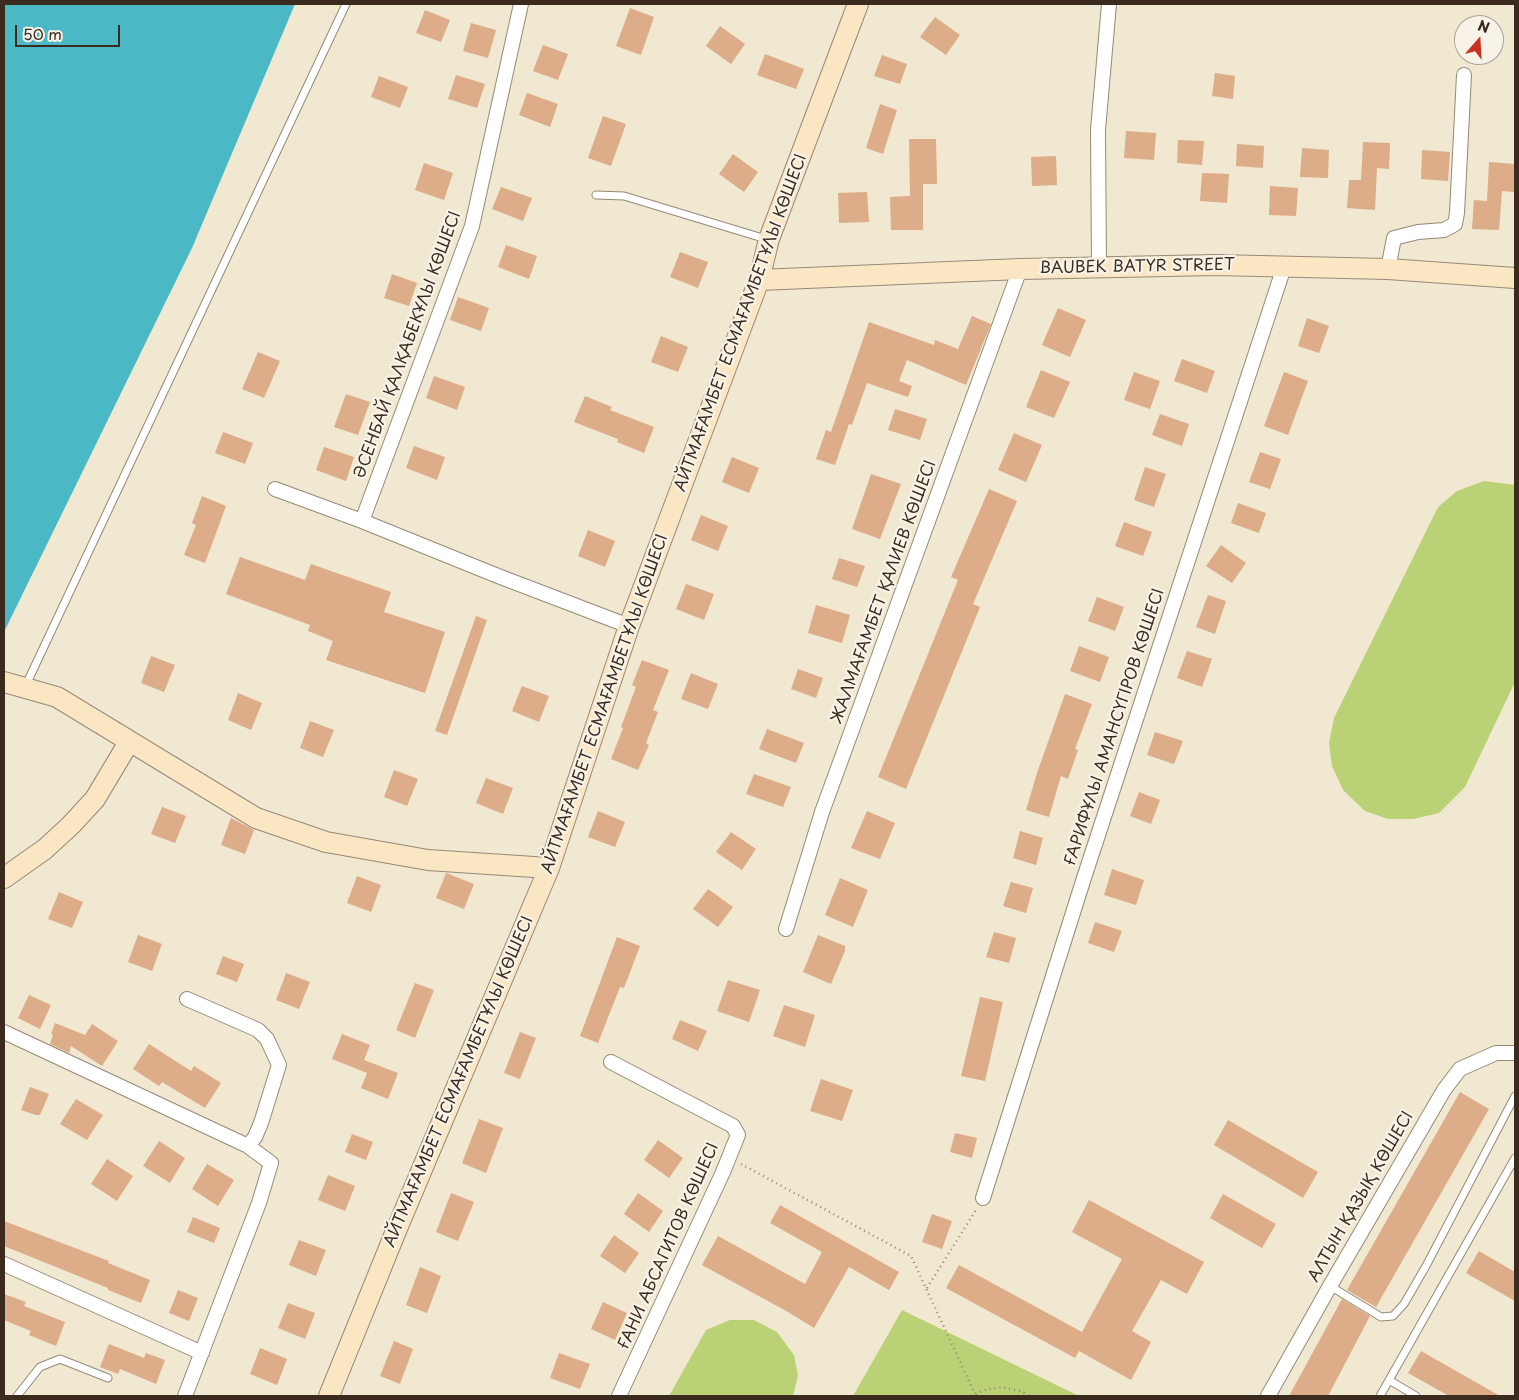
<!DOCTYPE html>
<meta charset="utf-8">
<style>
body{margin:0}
#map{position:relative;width:1519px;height:1400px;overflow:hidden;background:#f0e8d0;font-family:"Playpen Sans",sans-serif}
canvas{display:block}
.frame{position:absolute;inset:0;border:5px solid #3b2a1e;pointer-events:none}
.north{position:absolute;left:1454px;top:15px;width:50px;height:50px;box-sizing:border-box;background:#f7f3e8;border:1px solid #aca397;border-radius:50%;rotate:19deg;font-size:14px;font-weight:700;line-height:20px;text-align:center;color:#3b2a1e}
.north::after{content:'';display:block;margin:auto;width:18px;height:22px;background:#c8321e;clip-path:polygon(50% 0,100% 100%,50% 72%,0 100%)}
.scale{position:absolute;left:15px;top:25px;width:105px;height:22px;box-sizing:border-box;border:2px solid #3b2a1e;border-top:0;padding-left:6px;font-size:15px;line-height:18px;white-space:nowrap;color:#3b2a1e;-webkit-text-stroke:4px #f7f3e8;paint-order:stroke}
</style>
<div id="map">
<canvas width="1519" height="1400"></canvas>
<div class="frame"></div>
<div class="north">N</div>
<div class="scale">50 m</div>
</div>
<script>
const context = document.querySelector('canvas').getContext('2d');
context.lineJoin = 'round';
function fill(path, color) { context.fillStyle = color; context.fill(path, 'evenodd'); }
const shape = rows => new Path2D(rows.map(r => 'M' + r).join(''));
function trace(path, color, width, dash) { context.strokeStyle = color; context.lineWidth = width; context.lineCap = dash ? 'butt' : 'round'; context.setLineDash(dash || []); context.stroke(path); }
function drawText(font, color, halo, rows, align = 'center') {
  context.font = font + ' "Playpen Sans",sans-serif'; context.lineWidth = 4.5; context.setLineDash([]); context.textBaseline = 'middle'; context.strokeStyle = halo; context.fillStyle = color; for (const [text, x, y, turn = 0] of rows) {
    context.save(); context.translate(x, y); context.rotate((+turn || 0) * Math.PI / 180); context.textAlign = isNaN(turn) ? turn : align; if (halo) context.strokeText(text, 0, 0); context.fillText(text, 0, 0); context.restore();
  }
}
const green = shape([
 [1484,481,1515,485,1515,682,1465,787,1439,813,1413,819,1388,819,1365,811,1343,790,1332,766,1329,743,1334,718,1438,507,1457,491],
 [902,1310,1079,1396,853,1396],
 [730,1320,754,1320,777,1332,794,1355,798,1376,793,1396,669,1396,706,1330]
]);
const water = shape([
 [4,4,295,4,192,248,4,632]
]);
const building = shape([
 [630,8,654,17,641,55,616,46],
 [425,10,450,20,441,42,416,33],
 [935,17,960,35,946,55,920,37],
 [471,23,496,30,488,58,463,51],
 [720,26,745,44,731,64,706,46],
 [543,45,568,54,558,80,533,71],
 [765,54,804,69,796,89,757,75],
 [882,55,907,64,900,84,874,76],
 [1215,73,1235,76,1233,99,1212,96],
 [456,75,485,84,477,108,448,99],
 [379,76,408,87,400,108,371,97],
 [527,93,558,104,550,127,519,115],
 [880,104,897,110,883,154,866,148],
 [603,116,626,124,611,166,588,158],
 [1126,131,1156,133,1154,160,1124,158],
 [909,139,936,139,937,184,923,184,923,230,891,230,890,197,910,196],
 [1178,140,1204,141,1202,165,1177,163],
 [1363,142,1390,143,1389,169,1377,168,1375,210,1347,208,1349,180,1361,180],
 [1237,144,1264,146,1263,168,1236,166],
 [1302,148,1329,150,1328,178,1300,177],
 [1422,150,1450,152,1448,181,1421,179],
 [733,154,758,172,744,192,719,174],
 [1056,156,1057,185,1032,186,1031,157],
 [1489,162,1515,164,1515,192,1502,191,1499,230,1472,229,1474,200,1487,201],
 [424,163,453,173,444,200,415,190],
 [1202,173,1229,174,1227,203,1200,201],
 [1270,186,1298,188,1296,216,1269,215],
 [501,187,532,198,523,221,492,209],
 [867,192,869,222,839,223,838,193],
 [506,245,537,256,529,279,498,267],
 [680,252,708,262,698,288,670,277],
 [392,274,417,283,409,306,384,298],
 [458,297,489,308,481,331,450,320],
 [1058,308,1086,320,1070,357,1042,345],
 [972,316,991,324,966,385,907,360,899,381,912,386,908,397,867,383,852,425,849,424,835,465,816,459,826,430,831,432,869,322,934,345,935,340,958,349],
 [1307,318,1329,326,1319,353,1298,346],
 [661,336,688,347,678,372,651,362],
 [258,352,280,361,264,398,242,389],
 [1182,359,1215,371,1207,393,1174,381],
 [1041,370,1070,382,1054,418,1026,407],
 [1134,372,1160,381,1150,409,1124,400],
 [1284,372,1308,381,1288,435,1264,426],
 [434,376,465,387,457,410,426,398],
 [346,394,370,402,358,435,334,427],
 [585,396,612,407,610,410,654,427,644,453,617,442,618,439,574,422],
 [895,409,927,419,920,440,888,430],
 [1160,414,1189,424,1182,446,1152,435],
 [223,432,253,443,245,464,215,453],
 [1014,433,1042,445,1026,482,998,470],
 [414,446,445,457,437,480,406,468],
 [324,447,354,457,346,481,316,470],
 [1260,452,1281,459,1270,489,1249,482],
 [732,457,759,468,749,493,722,482],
 [1145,467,1166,474,1154,507,1134,500],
 [871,474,901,484,880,539,852,529],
 [989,489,1017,501,973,604,980,607,906,789,878,777,958,580,951,577],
 [202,496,226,506,205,563,184,555,196,525,192,523],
 [1238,503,1266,513,1259,533,1231,523],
 [701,515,728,526,718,551,691,540],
 [1124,522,1152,532,1143,556,1115,546],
 [588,530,615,541,605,567,578,556],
 [1221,545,1246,563,1232,583,1206,566],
 [240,557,305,580,311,564,391,592,384,612,445,632,425,693,326,660,333,641,308,631,310,625,226,594],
 [839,558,865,566,857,587,832,579],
 [686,584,714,594,704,620,676,609],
 [1208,595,1226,601,1215,634,1196,627],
 [1097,597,1124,607,1115,631,1088,621],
 [816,605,850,615,842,643,808,633],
 [476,616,487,620,447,735,435,731],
 [1079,646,1109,657,1100,682,1070,671],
 [1187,651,1212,659,1202,687,1177,678],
 [151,656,175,665,164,692,141,683],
 [642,660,669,670,653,710,658,712,646,743,649,745,638,770,611,759,623,728,621,727,636,687,632,685],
 [798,669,823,678,816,698,791,689],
 [691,673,718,684,708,709,681,699],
 [522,686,549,696,539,722,512,711],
 [238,693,262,703,251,730,228,720],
 [1065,694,1092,704,1075,749,1078,750,1068,779,1061,776,1049,817,1026,810,1037,773],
 [310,721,334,730,323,757,300,748],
 [767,729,804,743,796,763,759,749],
 [1155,732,1183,741,1174,764,1147,755],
 [394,770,418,779,407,806,384,797],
 [754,774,791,787,783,807,746,794],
 [486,778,513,788,503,814,476,803],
 [1139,792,1160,800,1151,824,1130,816],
 [162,807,186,816,175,843,151,834],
 [598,811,625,822,615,847,588,837],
 [867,811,895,823,880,859,851,848],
 [231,818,254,830,245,854,221,845],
 [1020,831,1043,838,1036,865,1013,858],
 [731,832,756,849,742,870,716,852],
 [1112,869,1144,880,1136,905,1104,895],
 [446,873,474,884,464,909,436,898],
 [357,876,381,885,371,912,347,903],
 [840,878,868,890,853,927,825,915],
 [1011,882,1033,888,1026,913,1003,906],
 [708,889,733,907,718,927,693,909],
 [59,892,83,902,72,928,48,919],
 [1095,922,1122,931,1114,952,1088,943],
 [994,932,1016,938,1009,963,986,957],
 [138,935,162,944,152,971,128,962],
 [818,935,845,946,845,951,831,984,803,972],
 [617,937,640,946,624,988,620,987,598,1043,580,1036],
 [223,956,244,964,237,982,216,974],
 [286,973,310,982,299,1009,276,1000],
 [728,980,760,990,749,1022,717,1011],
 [415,983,434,990,415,1038,396,1030],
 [29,995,51,1005,40,1029,18,1018],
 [980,997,1003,1002,985,1081,961,1076],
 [784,1005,815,1015,805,1047,773,1036],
 [680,1020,707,1031,698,1051,672,1039],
 [55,1023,85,1035,92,1024,118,1041,102,1066,71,1046,69,1053,50,1044,53,1035,51,1034],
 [520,1032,536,1038,520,1079,504,1073],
 [342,1034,370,1045,364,1060,398,1073,388,1099,361,1088,367,1073,332,1059],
 [149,1044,191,1071,194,1066,221,1083,205,1108,162,1082,159,1086,133,1069],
 [821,1079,853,1090,842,1121,810,1111],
 [30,1087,49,1094,40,1115,36,1115,21,1110],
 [1460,1092,1489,1109,1376,1307,1347,1290],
 [76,1099,103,1115,87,1140,60,1124],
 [479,1119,503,1128,486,1173,462,1163],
 [1228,1120,1318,1172,1303,1198,1214,1145],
 [955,1133,977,1138,972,1158,950,1152],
 [352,1134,373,1142,366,1160,345,1152],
 [658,1140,683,1158,669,1178,644,1160],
 [159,1141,185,1158,170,1183,143,1166],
 [107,1159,133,1176,117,1201,91,1184],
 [207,1164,234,1180,218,1206,192,1189],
 [328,1175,355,1186,345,1211,318,1200],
 [451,1193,474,1202,458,1241,436,1232],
 [638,1193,663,1211,649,1232,624,1214],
 [1223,1194,1276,1224,1262,1248,1210,1218],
 [1089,1200,1204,1262,1187,1294,1161,1280,1132,1331,1151,1342,1131,1380,1079,1351,1075,1358,946,1288,959,1265,1082,1332,1122,1259,1072,1232],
 [780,1205,899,1272,889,1290,849,1267,814,1328,788,1312,702,1265,718,1236,805,1284,822,1252,770,1223],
 [932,1214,952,1221,942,1249,922,1242],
 [193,1217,220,1228,214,1243,187,1232],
 [4,1221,109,1261,108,1263,150,1280,141,1303,108,1290,108,1288,4,1246],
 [614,1235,639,1253,625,1273,600,1256],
 [299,1240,326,1250,316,1276,289,1265],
 [1479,1251,1515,1272,1515,1301,1466,1273],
 [420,1267,441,1276,427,1313,406,1305],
 [178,1290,198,1298,189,1321,169,1313],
 [4,1294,26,1302,24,1306,65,1322,56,1346,29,1335,31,1331,4,1320],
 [1342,1299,1370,1316,1328,1396,1289,1396],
 [603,1302,627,1313,615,1340,591,1329],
 [288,1303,315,1313,305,1339,278,1328],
 [394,1341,413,1349,400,1384,380,1376],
 [109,1344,144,1358,146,1353,165,1360,156,1384,120,1369,118,1374,100,1367],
 [260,1348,287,1359,277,1385,250,1374],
 [1421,1351,1500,1396,1449,1396,1408,1373],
 [559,1353,590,1364,580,1389,550,1378]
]);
const path = shape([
 [741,1164,911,1256,975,1394],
 [927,1288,976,1210],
 [971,1396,984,1390,1002,1387,1020,1391,1029,1396]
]);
const lane = shape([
 [596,195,624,196,766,239],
 [25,687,346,4],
 [1330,1286,1381,1317,1393,1316,1404,1304,1426,1266,1515,1096],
 [1389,1380,1416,1396],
 [17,1396,40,1367,60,1359,108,1378],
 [1380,1396,1515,1158]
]);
const street = shape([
 [1099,267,1098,130,1109,4],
 [1388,269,1394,238,1418,232,1444,230,1455,224,1457,213,1464,75],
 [275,489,362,521,498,576,629,626],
 [362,521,472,226,521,4],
 [786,929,822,812,1020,269],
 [187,999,258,1030,267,1039,279,1065,261,1123,255,1137,248,1146],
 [4,1032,248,1146,271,1163,259,1203,185,1396],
 [611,1062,733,1126,738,1135,723,1172,619,1396],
 [983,1198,1083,881,1284,267],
 [4,1264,202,1353],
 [1268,1396,1330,1286,1444,1090,1460,1069,1496,1053,1515,1053]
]);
const secondary = shape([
 [759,280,1020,269,1216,265,1388,269,1515,278],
 [4,682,57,697,256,818,326,842,428,860,549,868],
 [4,878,45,849,71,825,95,799,129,742],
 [329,1396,396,1231,549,868,629,626,759,280,769,239,858,4]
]);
const streetNames = [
 ["BAUBEK BATYR STREET",1137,267,-1],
 ["АЙТМАҒАМБЕТ ЕСМАҒАМБЕТҰЛЫ КӨШЕСІ",741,323,-70],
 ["ӘСЕНБАЙ ҚАЛҚАБЕКҰЛЫ КӨШЕСІ",408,345,-70],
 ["ЖАЛМАҒАМБЕТ ҚАЛИЕВ КӨШЕСІ",884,592,-70],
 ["АЙТМАҒАМБЕТ ЕСМАҒАМБЕТҰЛЫ КӨШЕСІ",605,704,-71],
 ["ҒАРИФҰЛЫ АМАНСҮГІРОВ КӨШЕСІ",1115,727,-72],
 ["АЙТМАҒАМБЕТ ЕСМАҒАМБЕТҰЛЫ КӨШЕСІ",459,1082,-67],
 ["АЛТЫН ҚАЗЫҚ КӨШЕСІ",1361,1197,-60],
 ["ҒАНИ АБСАГИТОВ КӨШЕСІ",669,1246,-66]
];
fill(green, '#bbd175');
fill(water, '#4bb8c6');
fill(building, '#ddac89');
trace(lane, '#968977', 9);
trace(street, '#968977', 16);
trace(secondary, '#968977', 22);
trace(path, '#968977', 2.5, [1, 4]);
trace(lane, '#fff', 7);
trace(street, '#fff', 14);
trace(secondary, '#fbe6c4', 20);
drawText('16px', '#3b2a1e', '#f7f3e8', streetNames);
</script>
